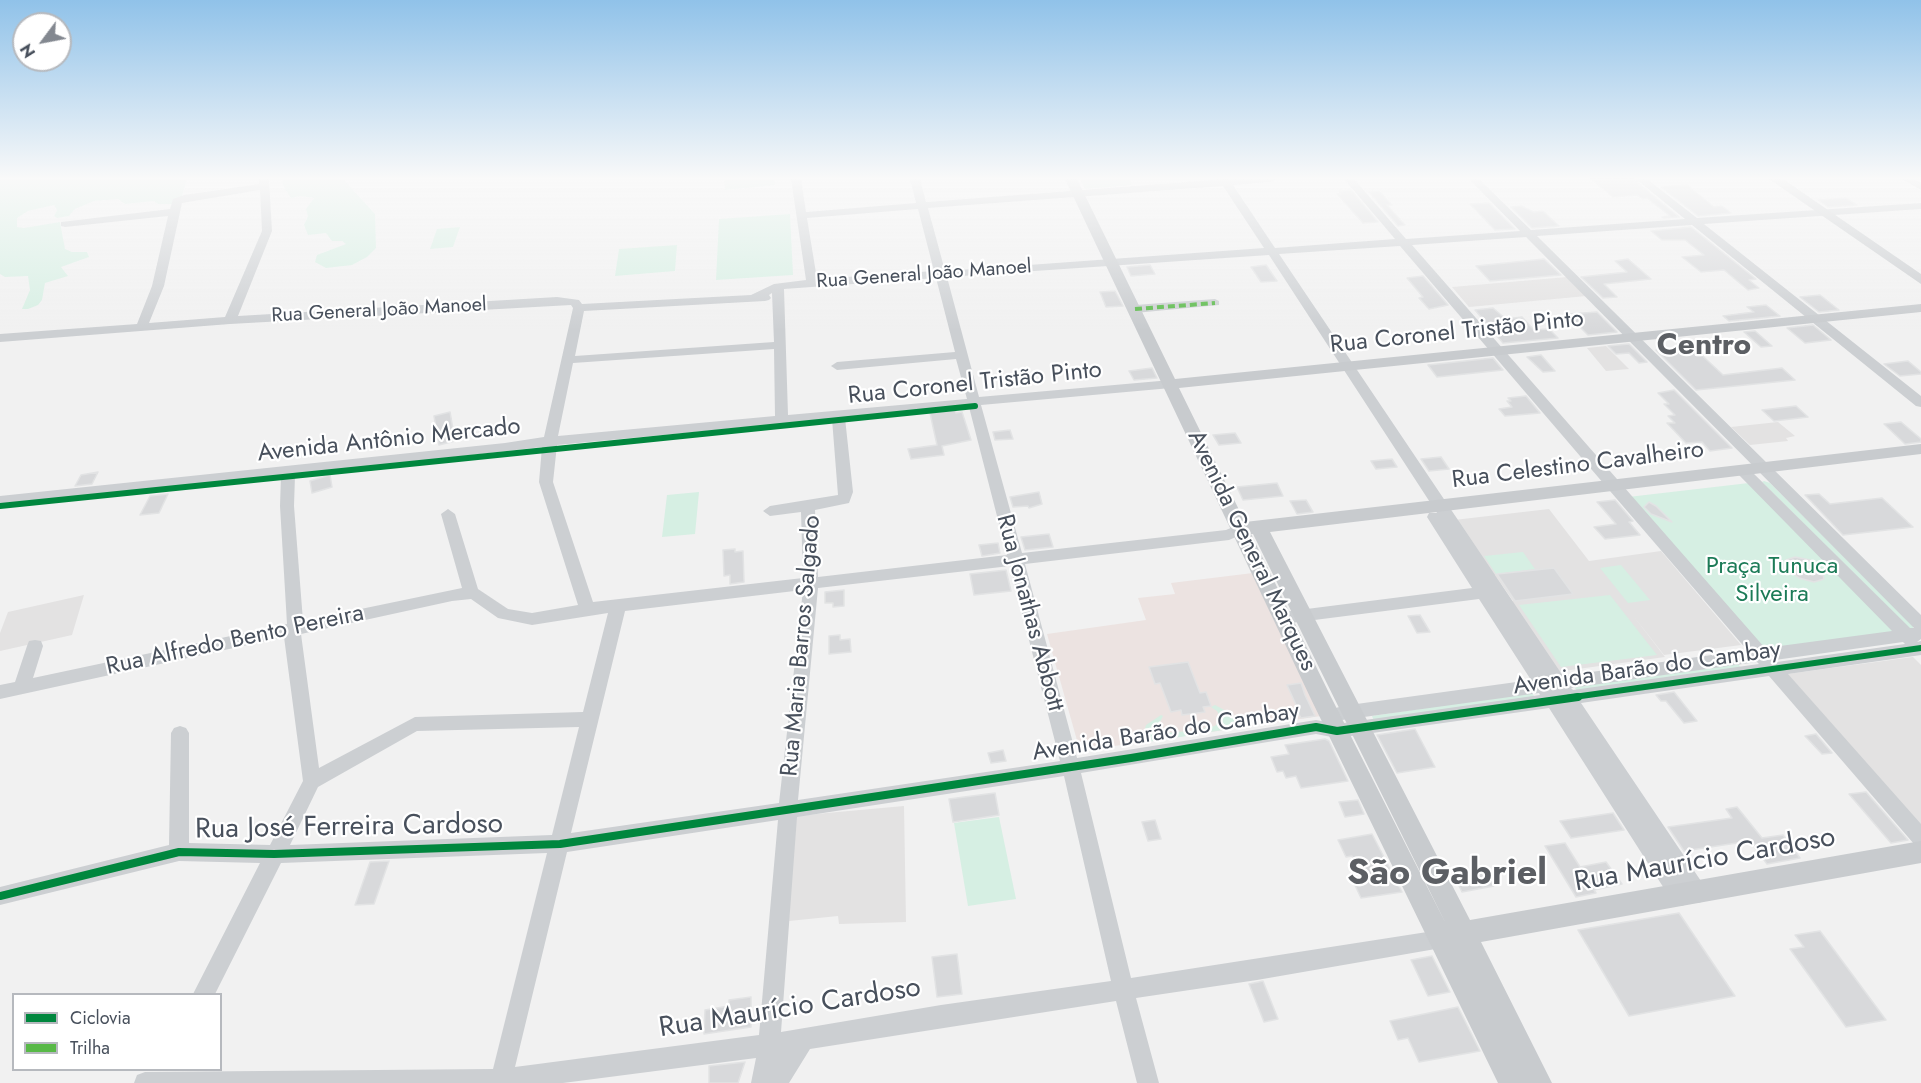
<!DOCTYPE html>
<meta charset="utf-8">
<style>
body{margin:0}
#map{position:relative;width:1921px;height:1083px;overflow:hidden;background:#f1f1f1;font-family:Jost,sans-serif}
canvas{display:block}
.legend{position:absolute;left:12px;top:993px;width:210px;height:78px;box-sizing:border-box;background:#fff;border:2px solid #b6b9be;margin:0;padding:8px 10px;list-style:none;font-size:18px;color:#48505c}
.legend li{display:flex;align-items:center;gap:12px;height:30px}
.legend b{width:30px;border:2px solid #b6b9be}
.north{position:absolute;left:12px;top:12px;width:60px;height:60px;box-sizing:border-box;background:#fff;border:2px solid #b6b9be;border-radius:50%;rotate:238deg;font-size:16px;font-weight:700;line-height:24px;text-align:center;color:#48505c}
.north::after{content:'';display:block;margin:auto;width:21px;height:27px;background:#838890;clip-path:polygon(50% 0,100% 100%,50% 72%,0 100%)}
</style>
<div id="map">
<canvas width="1921" height="1083"></canvas>
<ul class="legend">
<li><b style="height:8px;background:#00873e"></b>Ciclovia</li>
<li><b style="height:8px;background:#58b947"></b>Trilha</li>
</ul>
<div class="north">N</div>
</div>
<script>
const context = document.querySelector('canvas').getContext('2d');
context.lineJoin = 'round';
function fill(path, color) { context.fillStyle = color; context.fill(path, 'evenodd'); }
const shape = rows => new Path2D(rows.map(r => 'M' + r).join(''));
function trace(path, color, width, dash) { context.strokeStyle = color; context.lineWidth = width; context.lineCap = dash ? 'butt' : 'round'; context.setLineDash(dash || []); context.stroke(path); }
function drawText(font, color, halo, rows, align = 'center') {
  context.font = font + ' Jost,sans-serif'; context.lineWidth = 4.5; context.setLineDash([]); context.textBaseline = 'middle'; context.strokeStyle = halo; context.fillStyle = color; for (const [text, x, y, turn = 0] of rows) {
    context.save(); context.translate(x, y); context.rotate((+turn || 0) * Math.PI / 180); context.textAlign = isNaN(turn) ? turn : align; if (halo) context.strokeText(text, 0, 0); context.fillText(text, 0, 0); context.restore();
  }
}
const education = shape([
 [1567,277,1587,296,1469,307,1452,287],
 [1606,346,1629,369,1606,371,1587,348],
 [1778,422,1795,436,1786,438,1788,441,1750,445,1731,427],
 [1549,509,1589,561,1661,551,1741,645,1664,655,1631,613,1665,657,1556,672,1509,602,1513,601,1495,575,1492,575,1454,520],
 [84,595,72,635,0,651,0,633,8,612],
 [1913,657,1921,665,1921,827,1787,674],
 [904,806,906,922,839,924,838,916,789,921,794,816]
]);
const medical = shape([
 [1253,573,1321,716,1080,751,1047,634,1146,620,1138,598,1175,594,1171,583]
]);
const green = shape([
 [0,179,187,179,182,196,174,204,158,204,154,201,125,204,118,199,94,201,75,209,69,216,57,218,54,216,57,210,54,205,28,211,17,218,17,227,24,228,60,222,65,249,72,252,87,252,89,257,61,267,68,276,45,283,42,300,38,305,28,309,22,309,30,290,28,276,5,277,0,274],
 [284,179,343,179,375,214,376,248,367,257,352,265,326,268,315,262,317,255,346,244,342,241,332,241,326,233,308,235,304,225,308,216,306,209,314,198,300,196,291,198,285,189,282,181],
 [724,179,774,179,775,185,725,190],
 [1080,179,1129,179,1132,185,1085,189],
 [790,214,793,275,716,280,719,219],
 [460,227,453,247,430,249,437,229],
 [677,245,675,271,615,276,619,249],
 [1764,481,1770,483,1913,626,1913,628,1910,629,1762,482],
 [1749,483,1897,633,1764,652,1628,497],
 [699,492,695,534,662,537,667,495],
 [1523,552,1535,569,1496,574,1484,556],
 [1621,565,1650,600,1628,603,1600,568],
 [1610,595,1657,655,1561,667,1519,605],
 [1738,664,1742,669,1578,692,1574,687],
 [1531,692,1535,697,1374,721,1372,716],
 [1215,705,1228,712,1242,727,1204,733,1204,728,1215,726,1221,719,1217,711,1211,707],
 [1161,715,1163,716,1159,724,1166,733,1189,731,1193,735,1141,743,1146,725],
 [999,817,1016,899,968,906,954,823]
]);
const building = shape([
 [1591,179,1633,179,1679,217,1664,218,1662,217,1670,216,1647,198,1643,199,1637,195,1613,197,1591,179],
 [1687,185,1714,207,1722,206,1731,213,1698,216,1661,187,1687,185],
 [1351,190,1378,222,1363,223,1337,194,1341,194,1339,191,1351,190],
 [1379,191,1392,205,1387,205,1405,225,1398,226,1369,192,1379,191],
 [1846,198,1857,205,1828,207,1818,200,1846,198],
 [1489,203,1515,229,1495,230,1470,204,1489,203],
 [1521,206,1534,212,1543,211,1559,226,1532,228,1511,207,1521,206],
 [1691,227,1756,279,1749,280,1759,288,1748,290,1724,270,1701,272,1682,257,1704,255,1685,240,1662,240,1651,231,1691,227],
 [1544,259,1561,275,1490,281,1476,266,1544,259],
 [1628,259,1651,279,1604,284,1617,297,1603,298,1581,277,1627,272,1615,261,1628,259],
 [1150,265,1155,274,1131,276,1127,267,1150,265],
 [1266,265,1277,281,1261,282,1251,267,1266,265],
 [1423,276,1448,305,1429,309,1419,298,1423,297,1407,278,1423,276],
 [1115,291,1123,306,1106,307,1100,292,1115,291],
 [1820,295,1839,310,1819,312,1800,297,1820,295],
 [1766,305,1780,316,1729,321,1723,316,1754,312,1747,307,1766,305],
 [1493,308,1506,319,1522,317,1534,330,1549,329,1558,338,1503,343,1475,310,1493,308],
 [1597,312,1617,332,1588,335,1567,314,1597,312],
 [1813,325,1831,340,1805,343,1787,328,1813,325],
 [1755,331,1772,346,1761,347,1744,332,1755,331],
 [1629,344,1647,362,1639,363,1629,353,1616,354,1608,346,1629,344],
 [1693,347,1723,375,1782,368,1795,380,1696,390,1656,350,1693,347],
 [1541,355,1555,371,1543,372,1527,357,1541,355],
 [1493,358,1503,370,1437,377,1428,365,1493,358],
 [1908,361,1921,372,1921,374,1900,376,1884,364,1908,361],
 [1152,368,1157,378,1134,380,1129,371,1152,368],
 [1674,390,1732,448,1710,451,1702,442,1686,443,1667,423,1675,423,1668,416,1675,415,1664,404,1669,404,1658,393,1674,390],
 [1526,396,1540,413,1505,416,1499,409,1512,407,1507,401,1511,401,1508,398,1526,396],
 [1796,406,1808,417,1774,421,1762,410,1796,406],
 [955,410,956,413,962,412,971,440,942,446,944,455,911,459,908,449,937,445,930,413,955,410],
 [450,412,455,441,439,445,434,416,450,412],
 [1901,422,1921,439,1921,442,1905,444,1884,424,1901,422],
 [1010,430,1013,439,995,440,993,432,1010,430],
 [1235,433,1241,443,1219,445,1213,435,1235,433],
 [1441,457,1449,469,1429,471,1421,459,1441,457],
 [1392,459,1397,467,1376,469,1371,461,1392,459],
 [98,472,92,484,75,486,81,475,98,472],
 [330,475,332,487,312,493,310,481,330,475],
 [1277,483,1283,496,1243,500,1237,487,1277,483],
 [1039,492,1042,504,1029,508,1028,506,1013,507,1010,497,1039,492],
 [168,494,159,513,140,515,150,496,168,494],
 [1819,494,1830,504,1882,498,1913,527,1843,535,1805,495,1819,494],
 [1306,500,1313,512,1297,514,1290,501,1306,500],
 [1615,500,1633,521,1629,522,1640,535,1605,539,1594,527,1616,524,1597,502,1615,500],
 [1649,502,1656,506,1672,522,1651,514,1644,507,1649,502],
 [1049,534,1053,547,1025,550,1021,537,1049,534],
 [998,543,1000,553,982,556,979,545,998,543],
 [735,549,735,552,743,551,744,582,730,584,730,575,724,576,723,550,735,549],
 [1795,557,1810,560,1822,570,1824,579,1814,582,1799,578,1787,569,1786,560,1795,557],
 [1554,568,1573,594,1515,601,1497,574,1554,568],
 [1006,570,1011,591,974,595,970,574,1006,570],
 [844,590,844,606,833,607,833,603,825,603,825,592,844,590],
 [1420,615,1430,632,1417,633,1408,616,1420,615],
 [840,635,840,640,850,639,851,652,829,654,829,636,840,635],
 [1188,662,1200,693,1206,692,1211,706,1203,707,1205,712,1182,715,1181,710,1171,712,1160,683,1155,684,1149,667,1188,662],
 [1301,683,1305,695,1315,716,1301,718,1295,707,1297,707,1287,685,1301,683],
 [1674,692,1697,721,1684,723,1666,701,1661,701,1656,695,1674,692],
 [1415,729,1435,767,1397,773,1377,735,1415,729],
 [1816,734,1832,753,1822,754,1805,736,1816,734],
 [1325,739,1329,741,1348,781,1301,788,1296,776,1286,778,1283,771,1277,772,1271,757,1289,754,1285,745,1325,739],
 [1003,750,1006,761,991,763,988,753,1003,750],
 [1866,792,1908,840,1891,843,1849,794,1866,792],
 [995,793,999,815,953,822,949,799,995,793],
 [1358,800,1364,814,1345,817,1339,802,1358,800],
 [1737,807,1762,838,1783,835,1800,858,1767,864,1750,841,1684,851,1668,827,1732,818,1726,809,1737,807],
 [1613,813,1624,830,1571,838,1560,821,1613,813],
 [1155,820,1161,839,1148,841,1142,822,1155,820],
 [1372,834,1402,892,1361,898,1353,881,1363,879,1352,856,1346,857,1338,840,1372,834],
 [1565,843,1580,867,1606,862,1622,884,1594,890,1596,893,1576,897,1545,846,1565,843],
 [389,861,374,904,355,905,370,862,389,861],
 [1486,872,1494,886,1462,892,1455,878,1486,872],
 [1679,913,1735,996,1629,1016,1578,930,1679,913],
 [1820,931,1886,1020,1846,1027,1790,949,1804,947,1795,935,1820,931],
 [957,954,962,994,937,997,932,957,957,954],
 [1432,956,1450,992,1428,996,1411,960,1432,956],
 [1263,981,1278,1019,1264,1022,1249,984,1263,981],
 [751,997,751,1027,704,1034,705,1010,729,1006,729,1000,751,997],
 [1458,1007,1480,1051,1419,1062,1408,1038,1398,1040,1390,1021,1458,1007],
 [745,1062,738,1083,709,1083,709,1066,745,1062]
]);
const minor = shape([
 [259,179,269,179,272,231,238,316,557,297,579,300,582,304,751,295,774,284,806,280,791,179,801,179,806,212,916,203,910,179,920,179,926,202,1226,179,1276,179,1271,182,1233,185,1275,248,1395,239,1344,179,1354,179,1406,239,1520,231,1469,179,1479,179,1531,230,1685,219,1636,179,1647,179,1697,218,1921,203,1921,209,1704,224,1921,396,1921,407,1916,406,1692,225,1537,236,1921,615,1921,639,1917,642,1921,641,1921,655,1788,674,1921,824,1921,847,1914,844,1769,676,1581,703,1705,887,1708,894,1705,901,1698,903,1690,899,1688,904,1681,906,1674,904,1549,708,1337,738,1316,734,1081,773,1131,978,1440,930,1447,933,1450,940,1447,947,1257,980,1136,998,1159,1083,1137,1083,1116,1001,810,1049,789,1083,751,1083,756,1058,563,1083,134,1083,137,1075,145,1072,493,1069,547,853,281,863,215,994,193,994,260,863,179,861,0,905,0,887,169,845,171,733,174,728,180,726,186,728,189,733,189,843,270,845,303,781,284,637,0,699,0,685,15,682,27,646,29,641,35,640,41,641,43,646,33,678,287,624,280,506,281,476,0,506,0,496,505,443,544,437,573,308,571,305,230,324,0,342,0,334,137,324,152,286,168,216,65,227,61,226,61,222,170,209,173,199,184,195,259,184,259,179],
 [1223,186,1264,248,945,271,928,208,1223,186],
 [260,190,262,231,225,317,149,323,164,286,182,203,260,190],
 [918,209,934,271,817,279,807,218,918,209],
 [1526,237,1914,628,1910,628,1748,468,1743,466,1736,471,1738,474,1892,631,1765,648,1412,245,1526,237],
 [1400,246,1616,498,1747,650,1563,676,1279,254,1400,246],
 [1269,255,1437,513,1429,513,1427,517,1472,588,1283,612,1277,614,1275,618,1277,622,1283,624,1479,599,1531,680,1342,706,1336,708,1333,713,1336,718,1342,720,1539,693,1540,695,1337,724,1316,720,1077,758,1025,564,1229,540,1245,533,1247,529,1240,524,1226,530,1022,553,981,405,1171,388,1177,384,1171,380,979,397,947,277,1269,255],
 [936,278,955,352,837,362,831,366,837,370,956,359,967,399,788,415,784,289,936,278],
 [772,293,774,342,575,356,584,311,765,301,769,300,771,298,769,295,772,293],
 [774,349,775,416,558,436,573,363,774,349],
 [969,407,1007,555,818,577,815,510,849,503,853,492,845,418,969,407],
 [832,419,838,495,770,506,763,511,770,516,801,512,803,578,593,602,553,482,557,445,832,419],
 [542,447,539,482,578,605,532,613,508,609,478,589,455,514,448,509,441,514,462,588,303,621,294,506,295,475,542,447],
 [1010,566,1060,761,798,800,818,588,1010,566],
 [803,590,779,803,571,833,625,611,803,590],
 [471,599,498,618,532,625,608,613,583,712,415,717,319,768,301,634,452,601,471,599],
 [1903,642,1905,644,1777,662,1775,660,1903,642],
 [1757,662,1759,664,1573,690,1571,688,1757,662],
 [579,727,552,835,290,845,318,787,417,731,579,727],
 [1064,776,1111,981,941,1005,781,1032,797,817,1064,776],
 [778,820,759,1035,515,1067,567,852,778,820],
 [1902,179,1914,179,1921,183,1921,190,1902,179],
 [1215,299,1219,301,1219,305,1135,313,1129,309,1135,305,1215,299]
]);
const major = shape([
 [1065,179,1077,179,1175,379,1921,304,1921,312,1179,388,1245,522,1921,444,1921,454,1270,532,1470,920,1921,841,1921,863,1481,942,1552,1083,1498,1083,1311,699,1065,179],
 [1251,534,1253,534,1445,922,1331,697,1251,534],
 [1769,179,1783,179,1921,274,1921,284,1769,179]
]);
const quiet = shape([
 [1135,309,1215,303]
]);
const cyclewayFar1 = shape([
 [0,506,975,406],
 [1567,698,1921,648]
]);
const cycleway = shape([
 [0,896,179,852,274,854,560,844,1131,758,1316,727,1337,731,1578,697]
]);
const farStreetnames = [
 ["Rua General João Manoel",924,275,-4],
 ["Rua General João Manoel",379,311,-3]
];
const streetNames = [
 ["Rua Coronel Tristão Pinto",1457,333,-6],
 ["Rua Coronel Tristão Pinto",975,384,-6],
 ["Avenida Antônio Mercado",389,441,-6],
 ["Rua Celestino Cavalheiro",1578,466,-7],
 ["Avenida General Marques",1251,551,64],
 ["Rua Jonathas Abbott",1029,613,75],
 ["Rua Alfredo Bento Pereira",235,641,-12],
 ["Rua Maria Barros Salgado",802,646,-85],
 ["Avenida Barão do Cambay",1647,669,-8],
 ["Avenida Barão do Cambay",1166,733,-9]
];
const parkNames = [
 ["Praça Tunuca",1772,567],
 ["Silveira",1772,595]
];
const nearStreetnames = [
 ["Rua José Ferreira Cardoso",349,828,-1],
 ["Rua Maurício Cardoso",1705,861,-10],
 ["Rua Maurício Cardoso",790,1009,-9]
];
const districtNames = [
 ["Centro",1704,347]
];
const nearDistrictnames = [
 ["São Gabriel",1447,875]
];
fill(education, '#e3e2e2');
fill(medical, '#ece3e1');
fill(green, '#d6efe3');
fill(building, '#d8d9db');
trace(building, '#e2e3e4', 1.5);
fill(minor, '#cccfd2');
fill(major, '#c8cbce');
trace(quiet, '#58b947', 4, [7, 4]);
trace(cyclewayFar1, '#00873e', 6);
trace(cycleway, '#00873e', 8);
const sky = context.createLinearGradient(0, 0, 0, 330);
sky.addColorStop(0, '#90c2e9');
sky.addColorStop(0.54, '#f9f9f9');
sky.addColorStop(1, '#f9f9f900');
context.fillStyle = sky;
context.fillRect(0, 0, 1921, 330);
drawText('20px', '#48505c', '#fff', farStreetnames);
drawText('24px', '#48505c', '#fff', streetNames);
drawText('24px', '#1c7b57', '#fff', parkNames);
drawText('28px', '#48505c', '#fff', nearStreetnames);
drawText('bold 30px', '#5c5f64', '#fff', districtNames);
drawText('bold 36px', '#5c5f64', '#fff', nearDistrictnames);
</script>
